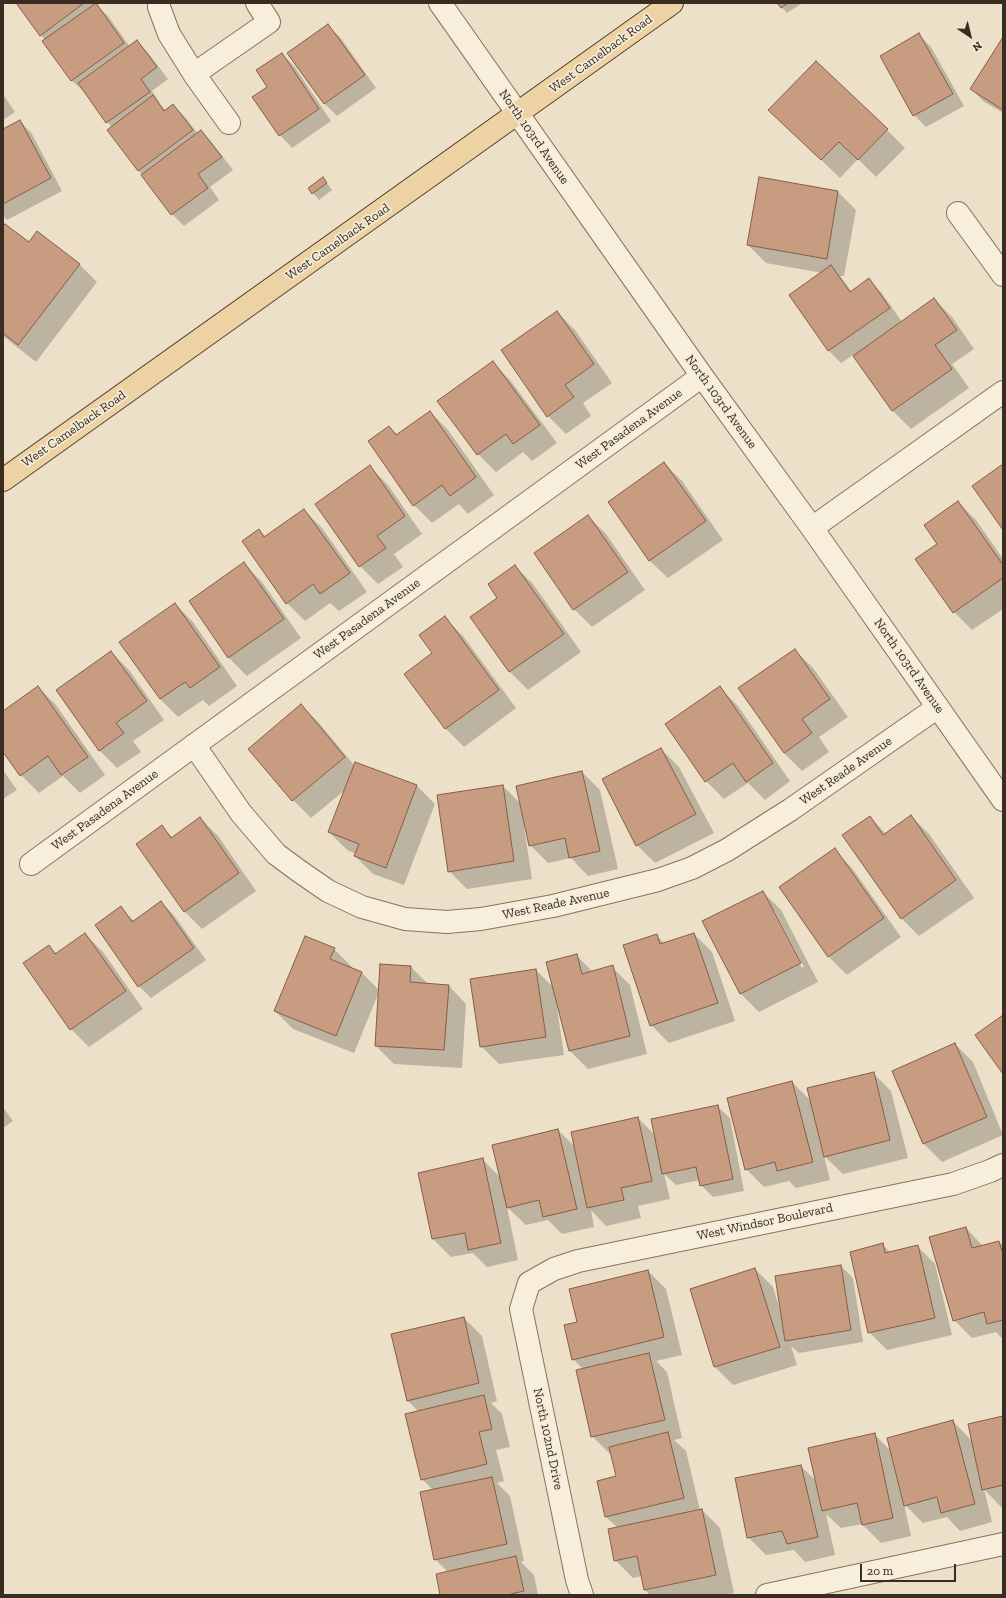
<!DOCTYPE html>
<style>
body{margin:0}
#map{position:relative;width:1006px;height:1598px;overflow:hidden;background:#ece0c9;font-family:"Zilla Slab",serif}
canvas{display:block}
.frame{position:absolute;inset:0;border:4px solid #392c21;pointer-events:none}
.north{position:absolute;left:950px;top:16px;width:40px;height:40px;-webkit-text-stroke:3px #f4ebd8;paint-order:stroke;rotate:145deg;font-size:11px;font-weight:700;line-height:16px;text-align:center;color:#392c21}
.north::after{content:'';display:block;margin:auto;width:14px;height:18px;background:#392c21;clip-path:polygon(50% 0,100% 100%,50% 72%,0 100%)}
.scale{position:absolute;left:860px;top:1564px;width:96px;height:18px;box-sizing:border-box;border:2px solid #392c21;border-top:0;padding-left:5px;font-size:12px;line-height:14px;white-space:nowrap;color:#392c21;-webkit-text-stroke:3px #f4ebd8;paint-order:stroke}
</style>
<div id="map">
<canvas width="1006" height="1598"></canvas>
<div class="frame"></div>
<div class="north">N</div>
<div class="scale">20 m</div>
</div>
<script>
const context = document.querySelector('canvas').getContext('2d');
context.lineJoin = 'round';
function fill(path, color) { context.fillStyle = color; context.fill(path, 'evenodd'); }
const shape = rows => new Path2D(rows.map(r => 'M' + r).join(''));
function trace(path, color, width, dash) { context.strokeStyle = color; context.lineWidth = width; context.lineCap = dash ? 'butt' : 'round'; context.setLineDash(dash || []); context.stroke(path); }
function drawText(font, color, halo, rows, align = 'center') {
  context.font = font + ' "Zilla Slab",serif'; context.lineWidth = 3.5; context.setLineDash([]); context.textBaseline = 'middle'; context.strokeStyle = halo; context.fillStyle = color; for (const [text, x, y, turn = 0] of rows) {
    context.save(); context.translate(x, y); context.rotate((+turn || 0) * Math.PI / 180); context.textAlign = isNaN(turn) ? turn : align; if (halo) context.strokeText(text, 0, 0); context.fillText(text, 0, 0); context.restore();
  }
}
const shadow = shape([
 [17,3,93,3,108,16,130,47,137,41,149,54,168,79,152,91,161,105,166,111,173,105,185,117,198,134,201,131,213,144,233,170,210,187,219,200,184,226,172,214,138,170,112,128,85,92,72,81,44,41,45,40],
 [778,3,800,3,801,4,787,13],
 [327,25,340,37,376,88,337,116,325,104,288,53],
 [919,35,931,47,964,106,926,127,914,115],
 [1003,39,1003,113,983,101,971,89],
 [282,54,294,66,331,121,292,148,280,135,269,87],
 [3,94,15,112,3,120],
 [20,121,32,134,62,191,7,220,3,216,3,130],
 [788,128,887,130,905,148,876,177,858,159,840,178],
 [323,178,332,190,319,200,309,188],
 [838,192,856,210,844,276,840,276,852,292,869,280,881,292,902,322,934,299,952,317,974,349,952,364,969,388,911,429,893,411,853,355,841,363,829,351,790,295,823,273,766,263,748,245],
 [3,228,29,244,79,264,97,282,36,362,3,336],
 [557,312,575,330,612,383,583,403,591,416,566,434,548,416],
 [492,362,510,380,557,443,532,461,523,452,496,472,478,454],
 [430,412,448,430,494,495,468,514,459,504,432,523,414,505,389,427,398,435],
 [664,463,682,481,723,540,668,578,650,561,609,502],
 [370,467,388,485,422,534,394,554,403,567,378,584,360,566],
 [958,502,976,520,1003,559,1003,609,972,630,954,612,917,559,938,544],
 [304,510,322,528,367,592,339,611,330,603,305,621,287,603,259,530,266,537],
 [588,516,606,534,645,590,592,627,574,609],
 [244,564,262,582,301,638,247,676,229,658,190,602],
 [515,566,533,584,581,652,528,690,510,672,471,617,499,598],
 [175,604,193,622,237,686,209,706,203,700,178,717,160,699],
 [445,618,463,636,516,708,464,747,446,729,406,674,434,654],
 [795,650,813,668,848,717,819,737,829,752,802,771,784,753],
 [111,652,129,670,164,720,133,741,141,752,117,768,99,750],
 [38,687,56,705,105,775,80,793,63,776,39,793,21,775,3,750,3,712],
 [720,688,738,706,790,781,765,800,748,783,724,799,706,781],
 [301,705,319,723,354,765,417,786,435,804,404,885,373,874,355,856,356,854,347,850,329,832,345,790,311,818,293,800],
 [661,749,679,767,714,833,655,863,637,845,603,780],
 [3,770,17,790,3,799],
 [582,772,600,790,618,869,588,876,571,858,548,863,530,845,526,827,524,827,532,879,467,889,449,871,503,786,521,804],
 [911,816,929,834,974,898,919,936,901,918,870,817,886,834],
 [200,818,218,836,256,891,202,929,184,911,162,827,173,838],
 [834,850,852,868,901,937,847,975,829,957,780,888],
 [763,892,781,910,818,982,759,1012,741,994,704,922],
 [773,912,775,912,804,967,802,968],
 [161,902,173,914,206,960,151,998,139,986,121,908,134,921],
 [85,934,103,952,143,1009,89,1047,71,1029,25,963,49,946,57,954],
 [694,934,712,952,735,1021,669,1043,651,1025,656,935,665,944],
 [334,949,352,967,351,968,362,973,380,991,411,967,428,984,448,985,466,1004,462,1068,394,1064,376,1046,379,992,354,1053,293,1029,275,1011],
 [577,956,593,972,612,967,630,985,647,1054,588,1069,570,1051,557,1001,556,1001,564,1055,499,1064,481,1046,536,970,554,988],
 [955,1044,973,1062,1003,1135,942,1162,924,1144,893,1071],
 [873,1073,891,1091,908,1158,843,1174,824,1156,830,1180,796,1188,789,1181,764,1187,746,1169,792,1082,811,1101],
 [717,1106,730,1118,744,1191,713,1197,701,1185,700,1180,676,1185,664,1174,670,1199,638,1206,641,1218,606,1226,591,1210,594,1227,562,1234,548,1220,526,1225,507,1207,518,1260,487,1267,473,1253,451,1257,433,1239,420,1174,483,1160,501,1178,558,1130,575,1147,638,1118,656,1136],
 [3,1107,13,1121,3,1128],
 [966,1228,983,1246,999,1242,1003,1246,1003,1339,996,1332,972,1338,954,1320],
 [882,1244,891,1253,917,1246,935,1264,952,1335,887,1350,869,1332],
 [841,1266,853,1278,863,1342,799,1353,791,1346,797,1365,733,1385,715,1367,692,1289,755,1269,773,1287,780,1310],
 [648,1271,666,1289,682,1355,656,1361,667,1372,682,1438,674,1440,686,1451,700,1510,702,1510,720,1528,734,1593,723,1595,650,1595,645,1590,642,1576,633,1578,615,1560,618,1528,606,1517,598,1482,617,1477,612,1454,610,1454,592,1436,583,1369,573,1359,578,1323],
 [464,1318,482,1336,497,1401,491,1403,502,1414,510,1447,496,1450,504,1481,497,1483,510,1496,524,1561,521,1562,534,1575,538,1595,441,1595,449,1573,435,1559,433,1490,422,1479,419,1412,407,1400],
 [1003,1417,1003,1507,1001,1507,984,1489,992,1522,960,1531,947,1517,923,1523,904,1504,911,1536,881,1543,862,1524,841,1528,826,1514,835,1555,805,1562,794,1550,766,1555,748,1537,801,1466,816,1481,874,1434,891,1451,953,1421,972,1441]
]);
const building = shape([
 [16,3,84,3,40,36,16,3],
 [96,3,124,43,71,81,42,41,96,3],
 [777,3,788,3,781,8,777,3],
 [328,24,365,75,324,104,287,53,328,24],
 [919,33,953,94,913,116,880,56,919,33],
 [1003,37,1003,110,970,89,1003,37],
 [137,40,157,67,141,79,150,92,106,123,78,83,137,40],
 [282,53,319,109,279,136,252,97,267,87,256,70,282,53],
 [816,61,888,129,858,160,839,142,821,160,768,110,816,61],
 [153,95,164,111,173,104,193,130,138,171,107,130,153,95],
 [20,120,51,178,3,204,3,129,20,120],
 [201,130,222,157,198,174,208,188,171,215,141,175,201,130],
 [323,177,327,183,312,194,308,188,323,177],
 [759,177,838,191,827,259,747,245,759,177],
 [5,224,29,242,37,231,80,264,18,345,3,333,3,226,5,224],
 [831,265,850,292,869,278,890,308,828,351,789,295,831,265],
 [934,298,957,330,935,345,952,369,892,411,853,356,934,298],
 [557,311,594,364,565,385,574,397,547,417,501,350,557,311],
 [493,361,540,425,513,444,506,434,477,455,437,401,493,361],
 [430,411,476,477,450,496,442,485,413,506,368,441,389,426,396,435,430,411],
 [664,462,706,521,649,561,608,502,664,462],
 [1003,464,1003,530,972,486,1003,464],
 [370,465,405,516,377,536,386,548,359,567,315,504,370,465],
 [958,501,1003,565,1003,578,953,613,915,559,937,544,924,525,958,501],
 [304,509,350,573,320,594,313,584,286,604,242,541,259,529,264,537,304,509],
 [588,515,628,572,573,610,534,553,588,515],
 [244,562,284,619,228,658,189,601,244,562],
 [515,565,564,634,509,672,470,617,497,598,488,584,515,565],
 [175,603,220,667,190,688,185,682,160,699,119,642,175,603],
 [445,616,499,690,445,729,404,674,432,653,419,635,445,616],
 [795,649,830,699,802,719,812,733,784,753,738,688,795,649],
 [111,651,147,701,116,723,124,733,99,751,56,690,111,651],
 [38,686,88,757,61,775,48,756,20,776,3,752,3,711,38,686],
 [720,686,773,763,746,782,733,763,705,782,665,724,720,686],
 [301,704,345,757,292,801,248,749,301,704],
 [661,748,696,814,636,846,602,779,661,748],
 [355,762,417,785,386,868,354,856,359,844,328,832,355,762],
 [582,771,600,851,569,858,565,838,529,846,516,786,582,771],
 [503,785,514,861,448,872,437,795,503,785],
 [911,815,956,880,901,919,842,835,870,816,883,835,911,815],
 [200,817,239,873,184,912,136,844,162,825,171,838,200,817],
 [835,848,884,918,828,957,779,887,835,848],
 [763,891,801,963,740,994,702,921,763,891],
 [161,901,194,948,138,987,95,925,121,906,132,922,161,901],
 [85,933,126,991,70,1030,23,963,49,945,55,954,85,933],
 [694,933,718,1003,650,1026,623,945,657,934,660,944,694,933],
 [305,936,335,948,330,959,362,972,336,1036,274,1011,305,936],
 [577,954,582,974,613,965,630,1036,569,1051,546,962,577,954],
 [380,964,411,966,410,982,449,985,444,1050,375,1046,380,964],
 [536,969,546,1037,480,1047,470,979,536,969],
 [1003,1015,1003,1074,975,1035,1003,1015],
 [955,1043,987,1117,923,1144,892,1071,955,1043],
 [874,1072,890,1140,824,1157,807,1088,874,1072],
 [792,1081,813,1162,777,1171,775,1162,745,1170,727,1098,792,1081],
 [718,1105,733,1179,700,1186,696,1167,662,1174,651,1119,718,1105],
 [638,1117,652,1181,621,1188,624,1200,587,1208,571,1132,638,1117],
 [558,1129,577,1209,543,1217,539,1200,507,1208,492,1145,558,1129],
 [483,1158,501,1243,468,1250,465,1233,432,1239,418,1173,483,1158],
 [966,1227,972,1248,999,1241,1003,1254,1003,1320,987,1324,984,1312,953,1321,929,1237,966,1227],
 [883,1243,885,1253,918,1245,935,1318,868,1333,850,1252,883,1243],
 [841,1265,851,1330,785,1341,775,1276,841,1265],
 [755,1268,780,1347,714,1367,690,1289,755,1268],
 [648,1270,664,1337,572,1360,564,1325,577,1322,569,1289,648,1270],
 [464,1317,479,1383,407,1401,391,1334,464,1317],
 [649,1353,665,1420,591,1437,576,1370,649,1353],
 [484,1395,492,1429,479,1432,487,1464,421,1480,405,1414,484,1395],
 [1003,1416,1003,1485,982,1490,968,1424,1003,1416],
 [953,1420,975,1504,941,1513,937,1497,904,1506,887,1438,953,1420],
 [668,1432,684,1498,605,1517,597,1481,616,1476,609,1447,668,1432],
 [875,1433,893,1518,862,1525,857,1503,822,1511,808,1448,875,1433],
 [801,1465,818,1537,787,1544,782,1531,747,1538,735,1478,801,1465],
 [492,1477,507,1544,434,1560,420,1492,492,1477],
 [702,1509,716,1575,644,1590,637,1556,614,1561,608,1529,702,1509],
 [516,1556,524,1591,511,1594,511,1595,440,1595,436,1574,516,1556]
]);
const street = shape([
 [159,3,159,7,169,34,194,74,269,22,257,3],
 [440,3,702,376,812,528,1003,800],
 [194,74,229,123],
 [958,213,1003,275],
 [812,528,1003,392],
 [194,745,241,813,276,854,299,871,328,891,362,907,405,919,447,922,481,919,553,906,658,880,692,868,727,850,790,810,938,707],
 [31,864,702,376],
 [582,1595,577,1580,521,1309,529,1283,554,1269,578,1261,953,1184,990,1171,1003,1165],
 [767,1595,1003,1544]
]);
const primary = shape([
 [3,480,672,3]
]);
const streetNames = [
 ["West Camelback Road",601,54,-36],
 ["North 103rd Avenue",534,137,55],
 ["West Camelback Road",338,242,-35],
 ["North 103rd Avenue",721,402,54],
 ["West Camelback Road",74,429,-35],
 ["West Pasadena Avenue",629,429,-36],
 ["West Pasadena Avenue",367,619,-36],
 ["North 103rd Avenue",909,666,55],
 ["West Reade Avenue",846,771,-35],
 ["West Pasadena Avenue",105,810,-36],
 ["West Reade Avenue",556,904,-12],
 ["West Windsor Boulevard",765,1222,-12],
 ["North 102nd Drive",548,1439,78]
];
fill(shadow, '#0003');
fill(building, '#c89c81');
trace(building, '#865c46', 1);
trace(street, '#88735e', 24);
trace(primary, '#564132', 24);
trace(street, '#f7eedc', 22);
trace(primary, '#edd3a4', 22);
drawText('13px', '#392c21', '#f4ebd8', streetNames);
</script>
